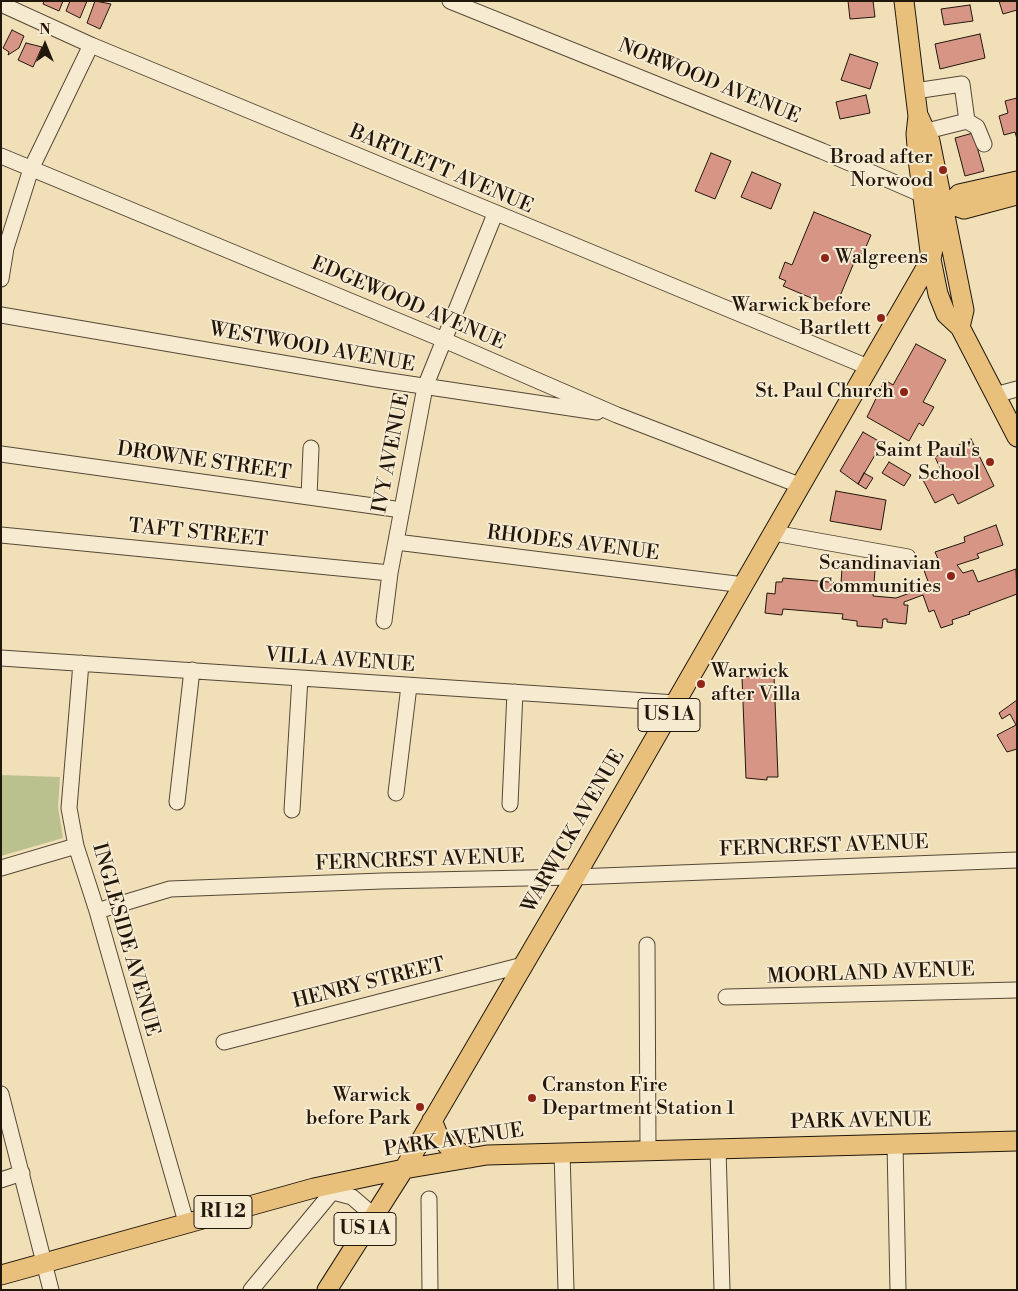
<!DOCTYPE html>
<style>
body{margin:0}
#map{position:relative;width:1018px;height:1291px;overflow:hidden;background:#f1dfb8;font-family:"Libre Bodoni",serif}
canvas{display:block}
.frame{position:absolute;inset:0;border:2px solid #21170b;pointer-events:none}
.north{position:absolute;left:20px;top:20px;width:50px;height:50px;-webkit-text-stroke:4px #f6ead1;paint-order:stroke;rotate:0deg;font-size:14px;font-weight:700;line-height:20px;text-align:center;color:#21170b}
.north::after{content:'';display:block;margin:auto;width:18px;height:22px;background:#21170b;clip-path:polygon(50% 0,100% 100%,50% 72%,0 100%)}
</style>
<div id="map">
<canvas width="1018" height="1291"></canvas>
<div class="frame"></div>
<div class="north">N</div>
</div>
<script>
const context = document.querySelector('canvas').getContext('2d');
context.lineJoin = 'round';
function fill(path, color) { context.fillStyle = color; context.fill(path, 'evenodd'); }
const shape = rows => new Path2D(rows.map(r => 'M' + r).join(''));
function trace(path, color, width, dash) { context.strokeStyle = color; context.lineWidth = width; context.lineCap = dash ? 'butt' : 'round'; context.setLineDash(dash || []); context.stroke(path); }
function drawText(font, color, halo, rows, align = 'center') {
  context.font = font + ' "Libre Bodoni",serif'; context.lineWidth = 4; context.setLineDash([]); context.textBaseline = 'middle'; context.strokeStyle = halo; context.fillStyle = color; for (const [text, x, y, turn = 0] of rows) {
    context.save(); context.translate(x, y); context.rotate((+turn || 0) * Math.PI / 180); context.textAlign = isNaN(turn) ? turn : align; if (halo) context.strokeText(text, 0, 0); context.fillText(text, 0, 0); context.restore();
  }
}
const green = shape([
 [1,775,60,777,58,807,63,838,1,856]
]);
const building = shape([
 [44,1,63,1,59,11,43,4,44,1],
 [70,1,87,1,80,18,66,11,70,1],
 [95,1,111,4,100,29,87,23,95,1],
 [848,1,873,1,875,17,850,19,848,1],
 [999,1,1017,1,1017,10,1003,14,999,1],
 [970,5,973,21,944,25,941,9,970,5],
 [12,30,24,36,19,48,8,55,9,52,3,48,12,30],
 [980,34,985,58,940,69,935,44,980,34],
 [26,43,42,47,33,67,18,60,26,43],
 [850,54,878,63,870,89,841,80,850,54],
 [866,95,870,113,840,119,836,102,866,95],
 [1017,98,1017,139,1015,132,1004,135,999,116,1008,113,1005,101,1017,98],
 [973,133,984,171,965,176,955,138,973,133],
 [711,153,731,161,715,199,695,191,711,153],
 [752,172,781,184,771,209,741,197,752,172],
 [814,212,871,235,863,254,858,253,835,308,783,286,786,281,779,278,785,262,792,265,814,212],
 [916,344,946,360,923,402,934,407,923,426,919,423,909,441,867,417,885,380,893,385,916,344],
 [863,432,882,443,858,484,840,471,863,432],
 [971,439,994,486,958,504,953,494,935,503,923,480,941,470,935,457,971,439],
 [889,462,911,475,904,486,882,473,889,462],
 [864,473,873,478,866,489,858,484,864,473],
 [836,491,886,500,881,530,830,521,836,491],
 [996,525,1003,545,977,554,979,558,957,565,963,573,973,570,978,582,1016,569,1017,594,969,612,970,614,952,620,953,624,941,628,934,610,929,612,923,595,904,602,904,605,908,605,906,624,887,622,887,619,883,619,882,628,857,626,857,621,842,619,843,614,783,609,782,615,765,613,767,593,775,594,776,582,782,582,783,578,841,583,842,568,875,570,873,596,896,598,921,589,921,587,929,584,922,565,938,559,935,552,965,542,964,537,996,525],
 [753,669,763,669,763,676,774,676,778,777,767,777,767,780,746,778,742,677,753,676,753,669],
 [1017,700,1017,749,1007,752,997,735,1016,725,1010,714,1002,719,999,713,1017,700]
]);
const minor = shape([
 [450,1,822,151,923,195],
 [1,4,91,45,868,367],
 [915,91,962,84,967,121,927,131],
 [967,121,977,127,984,144],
 [1,156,444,340,617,415,799,485],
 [1,279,6,248,31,169,91,45],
 [1,315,376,379,597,412],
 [995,395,1017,389],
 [1,454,402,510],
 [309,497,311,448],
 [774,533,908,557],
 [1,535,390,573],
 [396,542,744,585],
 [384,621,390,573,425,387,495,214],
 [1,658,676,703],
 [81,663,69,808,76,846,97,911,186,1222],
 [396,793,409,686],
 [177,802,192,670],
 [510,804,515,692],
 [292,810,300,678],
 [1,868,76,846],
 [97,911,170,889,382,881,575,877,1017,860],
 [647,945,648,1150],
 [726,997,1017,990],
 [224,1042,523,965],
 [1,1094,51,1290],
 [895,1144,898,1290],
 [718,1148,722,1290],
 [562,1152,566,1290],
 [1,1180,22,1173],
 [325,1190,352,1197,373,1215],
 [429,1199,430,1290],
 [251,1290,333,1191]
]);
const major = shape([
 [904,1,918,116,916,134,918,159,931,259,938,294,946,314,960,327,1017,437],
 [919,117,930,141,964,310,960,327],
 [933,200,942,205,950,204,964,209,1017,195],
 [950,204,959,194,1017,181],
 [432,1120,438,1135,448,1146,470,1158],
 [1,1275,314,1188,404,1169,487,1155,1017,1141],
 [327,1290,404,1169,575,877,931,259,942,205]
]);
const markers = [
 [943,170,5,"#8f2418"],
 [825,258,5,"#8f2418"],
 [881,318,5,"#8f2418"],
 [904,392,5,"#8f2418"],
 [990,462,5,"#8f2418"],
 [951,576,5,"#8f2418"],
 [701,684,5,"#8f2418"],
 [532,1098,5,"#8f2418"],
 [420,1107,5,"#8f2418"]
];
const shields = [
 [669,715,62],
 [223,1212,58],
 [365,1229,62]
];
const shieldNames = [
 ["US 1A",669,715],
 ["RI 12",223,1212],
 ["US 1A",365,1229]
];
const streetNames = [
 ["NORWOOD AVENUE",709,82,22],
 ["BARTLETT AVENUE",441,170,23],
 ["EDGEWOOD AVENUE",408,304,23],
 ["WESTWOOD AVENUE",312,348,10],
 ["IVY AVENUE",392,453,-79],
 ["DROWNE STREET",204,462,8],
 ["TAFT STREET",198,534,6],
 ["RHODES AVENUE",573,544,7],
 ["VILLA AVENUE",340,661,4],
 ["WARWICK AVENUE",574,832,-60],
 ["FERNCREST AVENUE",824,847,-2],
 ["FERNCREST AVENUE",420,861,-2],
 ["INGLESIDE AVENUE",125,940,74],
 ["MOORLAND AVENUE",871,974,-2],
 ["HENRY STREET",369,984,-14],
 ["PARK AVENUE",861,1122,-1],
 ["PARK AVENUE",454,1141,-8]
];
const poiNames = [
 ["Broad after",933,158],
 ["Norwood",933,181],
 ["Walgreens",835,258,"left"],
 ["Warwick before",871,306],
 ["Bartlett",871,329],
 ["St. Paul Church",894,392],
 ["Saint Paul's",980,451],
 ["School",980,474],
 ["Scandinavian",941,564],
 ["Communities",941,587],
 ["Warwick",711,672,"left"],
 ["after Villa",711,695,"left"],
 ["Cranston Fire",542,1086,"left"],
 ["Department Station 1",542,1109,"left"],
 ["Warwick",410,1096],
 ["before Park",410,1119]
];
fill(green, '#bbc18e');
fill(building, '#d79586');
trace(building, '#21170b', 1);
trace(minor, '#554936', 17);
trace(major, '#21170b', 21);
trace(minor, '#f6ead1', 15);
trace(major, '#e8c07c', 19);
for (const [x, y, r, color] of markers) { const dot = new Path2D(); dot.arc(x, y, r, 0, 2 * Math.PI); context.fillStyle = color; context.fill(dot); trace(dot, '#f6ead1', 2); }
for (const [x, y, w] of shields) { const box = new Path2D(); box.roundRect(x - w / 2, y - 16.5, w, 33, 4); context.fillStyle = '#f6ead1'; context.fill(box); trace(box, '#21170b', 1); }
drawText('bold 19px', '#21170b', null, shieldNames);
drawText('20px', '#21170b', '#f6ead1', streetNames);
drawText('20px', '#21170b', '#f6ead1', poiNames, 'right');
</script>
